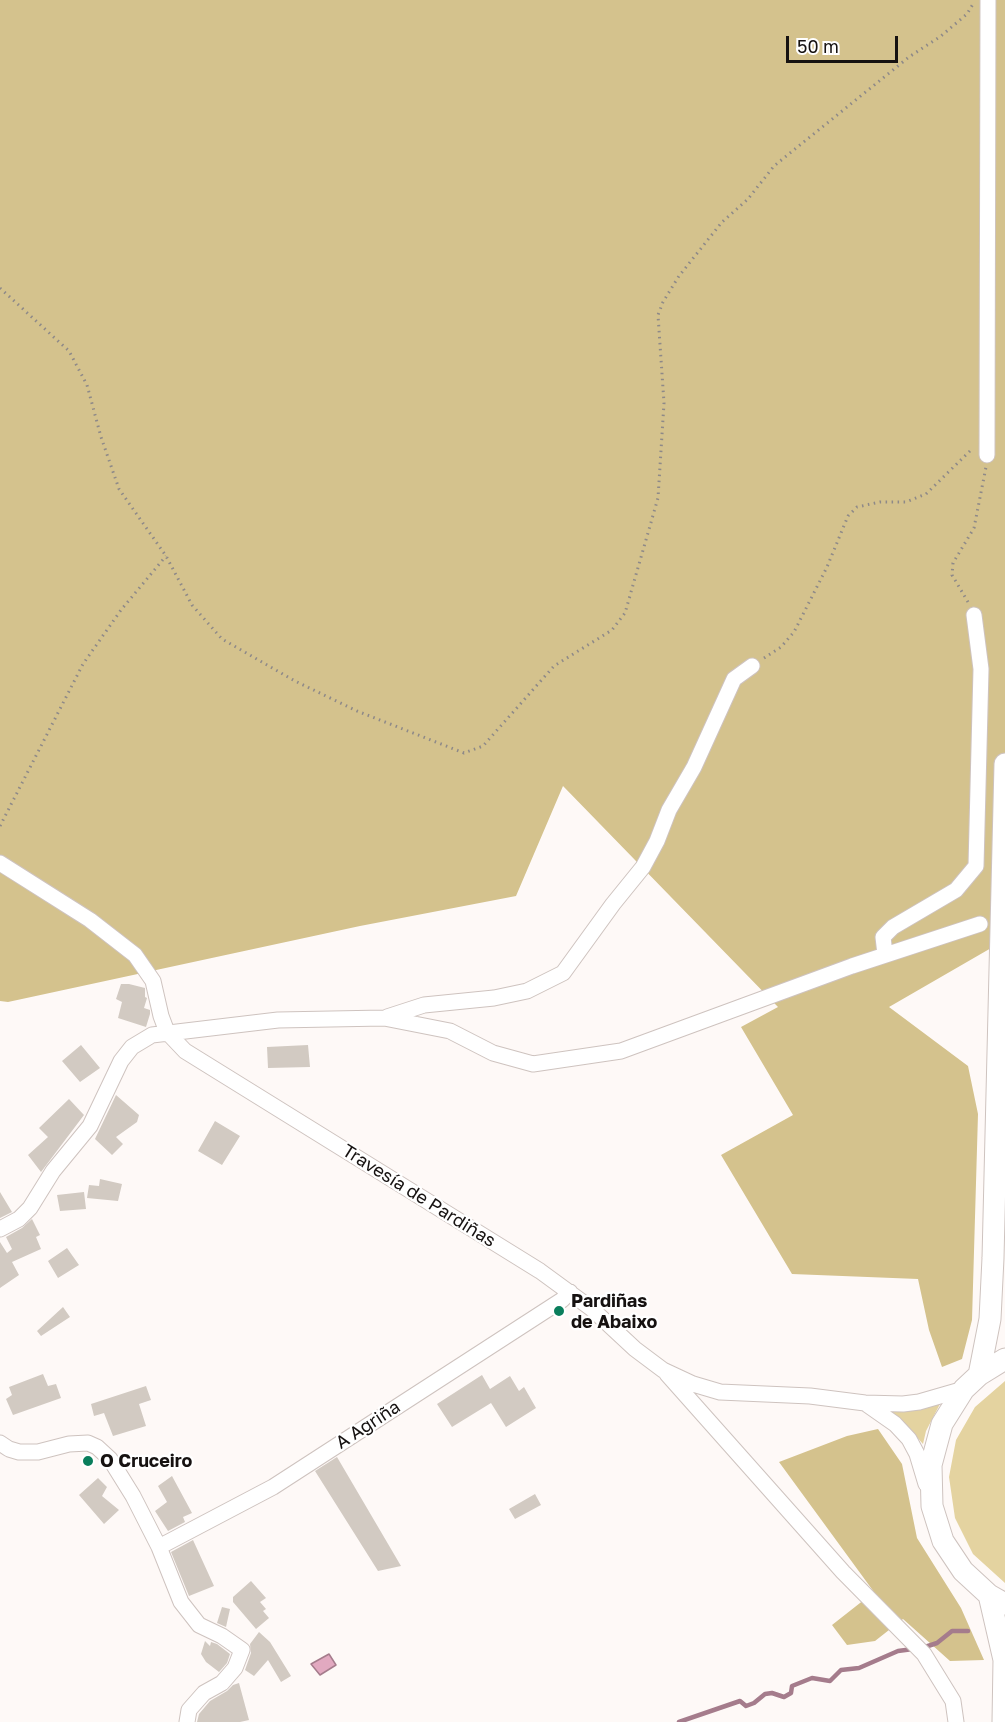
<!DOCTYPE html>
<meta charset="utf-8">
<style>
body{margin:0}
#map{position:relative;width:1005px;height:1722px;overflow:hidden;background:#fef9f7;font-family:"Golos Text",sans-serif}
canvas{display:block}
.scale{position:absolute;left:786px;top:36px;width:112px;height:27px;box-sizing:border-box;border:3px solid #161211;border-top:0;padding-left:8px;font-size:18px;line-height:21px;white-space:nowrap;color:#161211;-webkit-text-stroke:4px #fff;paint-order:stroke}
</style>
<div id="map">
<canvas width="1005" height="1722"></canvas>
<div class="scale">50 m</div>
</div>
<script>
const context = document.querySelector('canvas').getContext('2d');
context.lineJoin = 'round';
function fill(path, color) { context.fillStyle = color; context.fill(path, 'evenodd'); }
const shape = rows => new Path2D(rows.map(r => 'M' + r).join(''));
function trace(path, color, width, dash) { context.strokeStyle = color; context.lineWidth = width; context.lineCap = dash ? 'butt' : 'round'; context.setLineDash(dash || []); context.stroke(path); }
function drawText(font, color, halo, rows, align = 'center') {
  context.font = font + ' "Golos Text",sans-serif'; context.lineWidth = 4.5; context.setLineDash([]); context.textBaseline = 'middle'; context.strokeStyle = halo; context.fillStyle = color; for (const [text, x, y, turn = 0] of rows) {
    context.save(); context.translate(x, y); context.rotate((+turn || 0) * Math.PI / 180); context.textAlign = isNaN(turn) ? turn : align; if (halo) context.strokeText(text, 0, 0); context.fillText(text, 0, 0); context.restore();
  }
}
const green = shape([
 [1005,1381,1005,1583,973,1554,955,1518,949,1477,956,1440,975,1407],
 [940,1404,926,1431,923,1444,906,1425,886,1410]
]);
const forest = shape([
 [0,0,1005,0,1005,940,889,1007,968,1066,978,1114,972,1320,962,1359,942,1367,929,1330,918,1279,792,1274,721,1155,793,1115,741,1027,778,1007,563,786,516,896,360,926,8,1002,0,1001],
 [878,1429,902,1464,917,1538,961,1608,984,1660,950,1661,903,1619,875,1641,847,1645,832,1625,874,1592,779,1462,847,1436]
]);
const water = shape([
 [329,1654,336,1665,320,1675,311,1664,329,1654]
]);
const stream = shape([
 [922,1648,937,1643,952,1631,968,1631],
 [679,1722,740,1701,746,1706,754,1703,765,1694,772,1693,784,1697,791,1693,792,1686,812,1678,830,1681,841,1670,859,1668,898,1651,913,1649]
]);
const building = shape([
 [121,984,129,984,145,988,145,997,147,998,144,1008,150,1010,150,1014,146,1027,118,1018,122,1002,116,999],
 [81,1045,100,1068,80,1082,62,1061],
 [308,1045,310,1067,268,1068,267,1047],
 [116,1095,139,1115,137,1122,116,1137,123,1144,112,1155,95,1139],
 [69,1099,84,1115,41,1172,28,1155,48,1137,39,1128],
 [215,1121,240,1136,222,1165,198,1151],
 [100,1179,122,1184,118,1201,87,1198,89,1185,99,1186],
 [0,1192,12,1212,0,1218],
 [84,1192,86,1209,60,1211,57,1195],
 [32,1219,40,1235,36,1237,41,1249,12,1262,19,1275,0,1288,0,1242,7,1253,12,1249,6,1237,22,1228],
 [67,1248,79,1265,58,1278,48,1261],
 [63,1307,70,1317,41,1336,37,1331],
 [43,1374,48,1386,56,1384,61,1398,13,1415,6,1399,12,1395,9,1387],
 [482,1375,490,1389,510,1376,519,1391,524,1387,536,1408,506,1427,491,1403,452,1427,437,1404],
 [146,1386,151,1400,139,1404,146,1426,113,1436,104,1413,94,1416,91,1404],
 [337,1457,401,1566,378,1571,315,1471],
 [172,1476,192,1513,183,1517,185,1522,168,1531,155,1511,167,1502,158,1486],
 [98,1478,107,1487,102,1496,119,1510,104,1524,79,1495],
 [535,1494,541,1505,515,1519,509,1509],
 [193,1540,214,1586,189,1596,171,1552],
 [251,1581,266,1598,260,1602,266,1609,263,1611,269,1618,256,1629,233,1602,233,1597],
 [222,1607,230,1609,226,1627,217,1623],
 [259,1632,270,1642,291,1676,281,1682,268,1660,254,1676,245,1670,251,1653,250,1644],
 [205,1641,210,1646,211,1642,217,1644,230,1654,227,1663,219,1672,206,1662,201,1654],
 [239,1683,249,1720,240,1722,197,1722,199,1714,210,1701,227,1691,233,1685]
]);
const path = shape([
 [0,288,69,351,87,385,101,437,119,489,166,556,192,605,222,639,295,681,357,711,464,753,483,746,554,666,612,630,625,613,658,498,664,403,658,315,663,302,679,276,722,222,748,199,774,166,909,57,941,36,967,14,973,4],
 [968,602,952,575,953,563,974,528,986,467],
 [764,658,781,647,794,632,827,567,848,516,857,507,880,502,906,502,926,494,972,449],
 [0,826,83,664,121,610,166,556]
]);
const minor = shape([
 [987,455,988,0],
 [0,863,90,920,135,955,153,981,161,1016,167,1032,185,1051,540,1271,592,1309,635,1349,663,1370,693,1384,720,1392,810,1396,865,1403,903,1404,919,1402,964,1389],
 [885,954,883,937,893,927,956,890,976,866,981,669,974,615],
 [387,1017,424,1005,494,998,527,991,563,973,613,904,643,867,657,841,669,810,694,767,734,679,752,666],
 [0,1229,19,1219,30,1208,53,1171,90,1126,121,1061,132,1047,152,1035,278,1020,384,1018,450,1031,493,1053,533,1064,621,1051,852,966,980,924],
 [667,1374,843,1572,924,1654,953,1701,956,1722],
 [865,1403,895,1424,909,1439,917,1454,926,1484],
 [0,1443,9,1449,19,1452,38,1452,69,1444,88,1443,97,1447,110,1459,133,1496,159,1547,181,1602,199,1625,222,1636,242,1650,235,1668,222,1683,204,1693,189,1710,187,1722],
 [159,1547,273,1487,562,1300,570,1292]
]);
const highway = shape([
 [1005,1359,979,1375,964,1389,942,1424,931,1465,932,1506,943,1541,963,1571,989,1595,1005,1604],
 [979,1375,990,1319,993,1258,1005,764],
 [989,1595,1004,1660,1003,1722]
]);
const markers = [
 [559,1311,6,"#0a7e5c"],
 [88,1461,6,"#0a7e5c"]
];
const streetNames = [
 ["Travesía de Pardiñas",419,1196,32],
 ["A Agriña",368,1425,-33]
];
const poiNames = [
 ["Pardiñas",571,1301],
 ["de Abaixo",571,1322],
 ["O Cruceiro",100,1461]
];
fill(green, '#e4d3a0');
fill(forest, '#d4c28d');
fill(water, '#e2a9c0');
trace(water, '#a57c8c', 1.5);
trace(stream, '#a57c8c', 4.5);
fill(building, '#d2cac2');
trace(minor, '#cec3bf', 17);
trace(highway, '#cec3bf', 23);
trace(path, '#8e8988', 3, [1.5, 4.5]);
trace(minor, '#fff', 15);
trace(highway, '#fff', 21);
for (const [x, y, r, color] of markers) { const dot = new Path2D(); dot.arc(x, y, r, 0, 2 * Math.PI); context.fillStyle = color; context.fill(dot); trace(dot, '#fff', 2); }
drawText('18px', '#161211', '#fff', streetNames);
drawText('bold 18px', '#161211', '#fff', poiNames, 'left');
</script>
